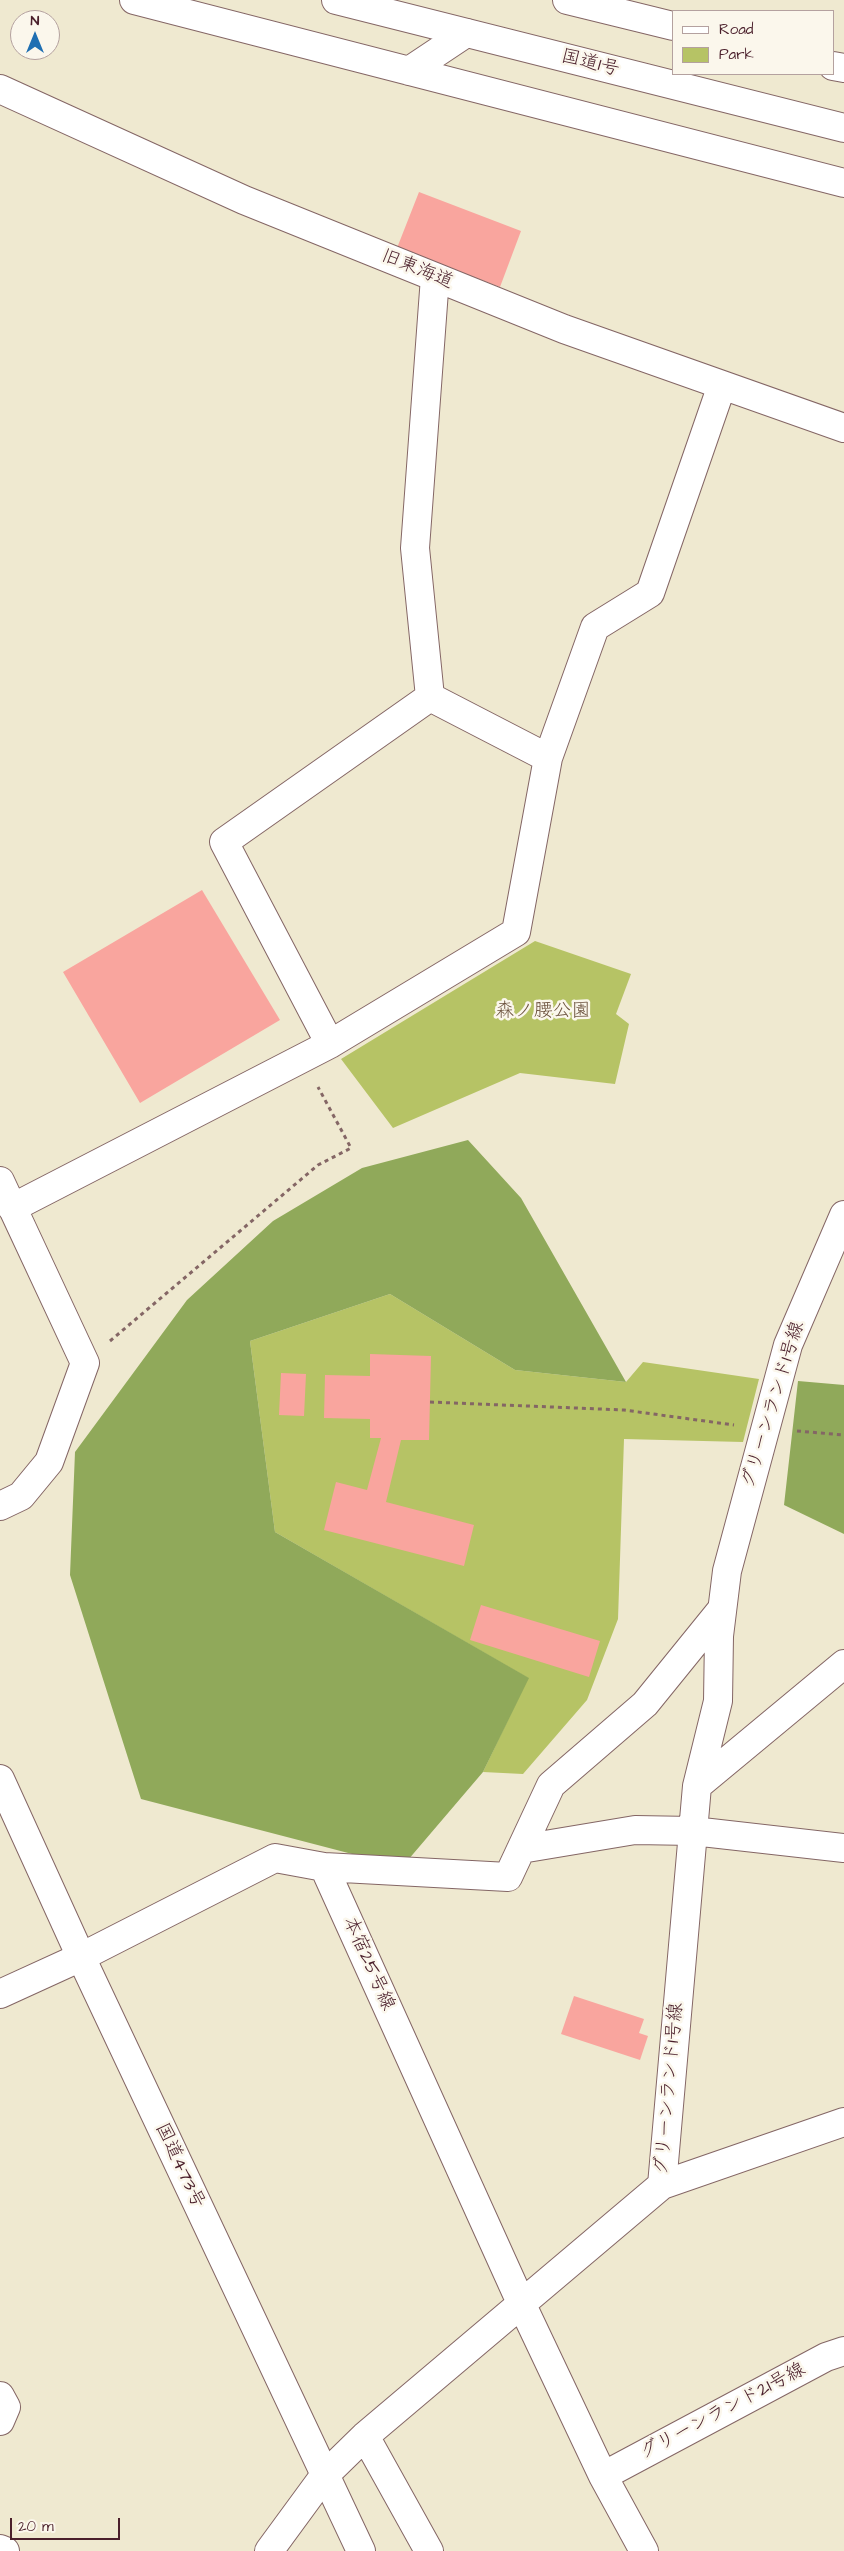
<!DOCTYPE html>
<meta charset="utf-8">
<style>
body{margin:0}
#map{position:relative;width:844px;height:2551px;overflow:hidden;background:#efe9d0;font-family:"Architects Daughter",sans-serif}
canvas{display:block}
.legend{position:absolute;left:672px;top:10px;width:162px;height:65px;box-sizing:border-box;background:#fbf7ec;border:1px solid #b4a19f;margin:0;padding:6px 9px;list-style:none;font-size:15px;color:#4a1f2b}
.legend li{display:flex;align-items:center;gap:10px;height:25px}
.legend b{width:25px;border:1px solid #b4a19f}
.north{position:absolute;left:10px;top:10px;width:50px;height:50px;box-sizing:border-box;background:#fbf7ec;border:1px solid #b4a19f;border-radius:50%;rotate:0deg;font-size:14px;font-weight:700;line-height:20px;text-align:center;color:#4a1f2b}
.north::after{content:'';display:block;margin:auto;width:18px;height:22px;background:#1f6fb2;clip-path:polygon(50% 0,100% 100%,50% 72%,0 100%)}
.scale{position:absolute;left:10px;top:2518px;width:110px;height:22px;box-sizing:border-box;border:2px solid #4a1f2b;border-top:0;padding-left:6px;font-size:15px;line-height:18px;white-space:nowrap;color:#4a1f2b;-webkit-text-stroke:4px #fbf7ec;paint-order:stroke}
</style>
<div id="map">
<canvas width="844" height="2551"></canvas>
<ul class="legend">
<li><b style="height:6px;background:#fff"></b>Road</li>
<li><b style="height:14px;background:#b6c365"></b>Park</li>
</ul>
<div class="north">N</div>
<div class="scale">20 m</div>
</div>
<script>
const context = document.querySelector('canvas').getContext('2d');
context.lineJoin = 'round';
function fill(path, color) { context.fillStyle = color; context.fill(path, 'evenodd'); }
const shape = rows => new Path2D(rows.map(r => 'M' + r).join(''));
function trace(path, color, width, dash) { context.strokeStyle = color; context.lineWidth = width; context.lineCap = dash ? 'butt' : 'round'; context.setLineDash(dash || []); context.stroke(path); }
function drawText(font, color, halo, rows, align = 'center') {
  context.font = font + ' "Architects Daughter","Klee One",sans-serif'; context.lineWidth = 5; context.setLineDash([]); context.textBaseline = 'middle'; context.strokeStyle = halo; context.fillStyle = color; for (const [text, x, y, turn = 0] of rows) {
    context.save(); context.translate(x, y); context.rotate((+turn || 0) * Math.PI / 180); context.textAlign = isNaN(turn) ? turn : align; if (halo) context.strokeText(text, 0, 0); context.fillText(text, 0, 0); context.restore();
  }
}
const green = shape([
 [535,941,631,974,616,1014,629,1024,615,1084,520,1073,393,1128,341,1059],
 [390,1294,515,1370,626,1382,643,1362,759,1379,743,1442,624,1439,618,1619,587,1700,523,1774,483,1772,528,1678,275,1532,250,1341]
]);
const forest = shape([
 [468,1140,521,1198,626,1382,515,1370,390,1294,250,1341,275,1532,529,1678,483,1772,402,1867,141,1799,70,1575,75,1452,187,1300,273,1221,362,1168],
 [798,1381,844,1385,844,1534,784,1505]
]);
const building = shape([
 [419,192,521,231,500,287,397,248],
 [202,890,280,1020,140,1103,63,972],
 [370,1354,431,1356,429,1440,401,1440,386,1502,474,1525,464,1566,324,1530,336,1482,367,1490,381,1438,370,1438,370,1419,324,1418,325,1375,370,1376],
 [281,1373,306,1374,304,1416,279,1415],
 [481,1605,600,1641,589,1677,470,1640],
 [574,1996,644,2019,639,2033,648,2036,640,2060,561,2034]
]);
const path = shape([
 [110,1341,318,1165,351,1148,318,1087],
 [430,1402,624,1410,734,1425],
 [797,1431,844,1435]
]);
const minor = shape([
 [134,0,844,183],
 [409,71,466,33],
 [0,89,244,200,564,329,844,428],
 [430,697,415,548,435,277],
 [548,758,595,627,650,593,722,385],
 [0,1181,85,1363,49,1462,21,1496,0,1506],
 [12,1208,330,1044,516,932,548,758,430,697,224,842,330,1044],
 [697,1786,844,1664],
 [521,1849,635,1830,693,1831,844,1848],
 [324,1867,508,1877,551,1785,645,1704,722,1609],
 [0,1994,81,1957,275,1858,324,1867,522,2305,603,2476,644,2551],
 [662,2185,697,1786,718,1701,719,1636,727,1571,788,1345,844,1215],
 [0,2396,6,2407,0,2421],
 [365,2436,429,2551],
 [603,2476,826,2357,844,2351],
 [0,2549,5,2551],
 [269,2551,324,2476,365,2436,662,2185,844,2122]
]);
const highway = shape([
 [336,0,844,128],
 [567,0,673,26],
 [833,66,844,68],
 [0,1779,81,1957,361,2551]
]);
const streetNames = [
 ["国道1号",590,64,14],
 ["旧東海道",417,270,22],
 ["グリーンランド1号線",774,1405,-73],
 ["本宿25号線",368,1964,66],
 ["グリーンランド1号線",670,2089,-85],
 ["国道473号",179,2166,65],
 ["グリーンランド21号線",723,2412,-28]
];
const parkNames = [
 ["森ノ腰公園",543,1012]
];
fill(green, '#b6c365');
fill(forest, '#90a95a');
fill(building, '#f9a59e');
trace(minor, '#846665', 30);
trace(highway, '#846665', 30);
trace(path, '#846665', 3, [4, 4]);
trace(minor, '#fff', 28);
trace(highway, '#fff', 28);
drawText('19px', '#4a1f2b', '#fbf7ec', streetNames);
drawText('19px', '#6a503c', '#fbf7ec', parkNames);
</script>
